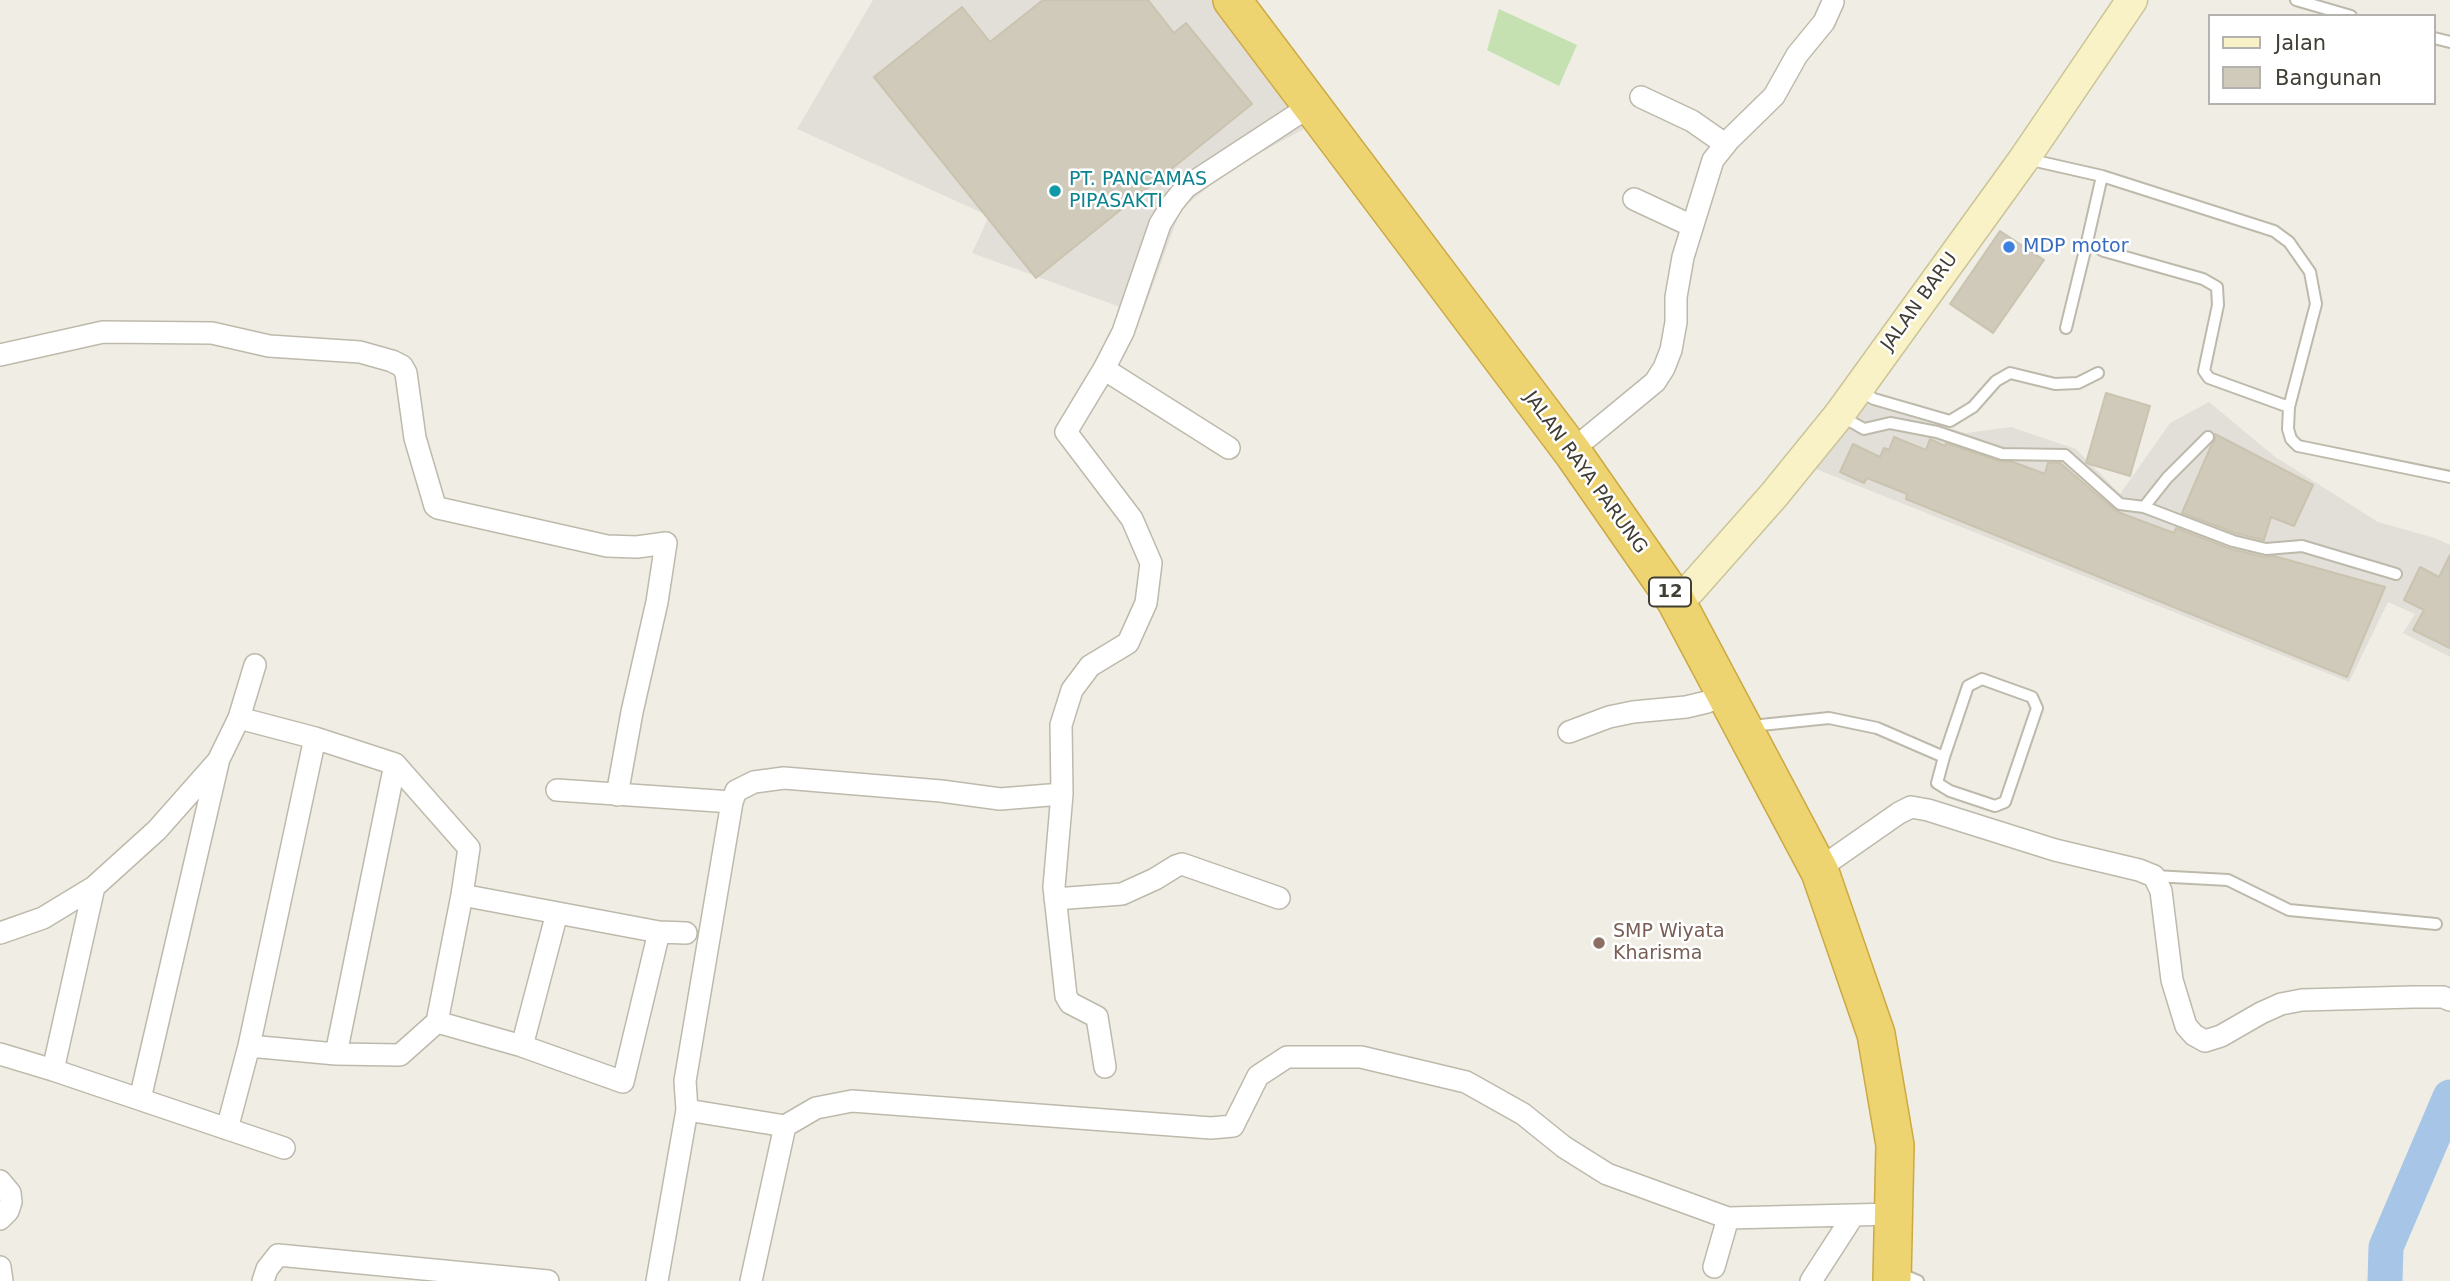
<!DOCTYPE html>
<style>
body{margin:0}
#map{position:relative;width:2450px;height:1281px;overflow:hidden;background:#f0eee4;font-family:"DejaVu Sans",sans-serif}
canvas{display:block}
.legend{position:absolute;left:2208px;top:14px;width:228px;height:91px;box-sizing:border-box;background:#fff;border:2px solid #b3b2ae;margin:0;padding:9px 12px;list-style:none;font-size:21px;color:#413e35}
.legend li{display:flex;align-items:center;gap:14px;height:35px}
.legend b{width:35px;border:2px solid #b3b2ae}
</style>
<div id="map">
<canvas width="2450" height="1281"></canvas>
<ul class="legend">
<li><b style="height:9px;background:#f8f2c6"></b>Jalan</li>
<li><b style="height:19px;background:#d0cabb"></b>Bangunan</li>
</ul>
</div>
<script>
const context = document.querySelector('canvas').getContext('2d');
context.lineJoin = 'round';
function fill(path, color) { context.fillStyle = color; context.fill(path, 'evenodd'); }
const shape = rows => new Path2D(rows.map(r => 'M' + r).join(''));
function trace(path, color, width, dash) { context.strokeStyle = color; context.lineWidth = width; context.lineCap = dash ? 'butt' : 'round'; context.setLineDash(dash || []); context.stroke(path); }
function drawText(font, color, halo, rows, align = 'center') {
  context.font = font + ' "DejaVu Sans",sans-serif'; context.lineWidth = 5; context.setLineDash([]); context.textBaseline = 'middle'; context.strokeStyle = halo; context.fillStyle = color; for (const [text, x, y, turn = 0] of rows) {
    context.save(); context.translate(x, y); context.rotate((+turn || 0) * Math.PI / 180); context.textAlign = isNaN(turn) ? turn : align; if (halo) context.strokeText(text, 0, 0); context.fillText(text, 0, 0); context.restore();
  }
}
const industrial = shape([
 [873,0,1217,0,1311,125,1231,169,1181,209,1142,315,972,253,989,216,797,129],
 [2209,402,2274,456,2378,522,2435,538,2450,545,2450,657,2403,633,2415,614,2388,602,2349,682,1816,469,1866,404,1966,433,2011,427,2076,449,2120,494,2170,423]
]);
const green = shape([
 [1499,9,1577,45,1559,86,1487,50]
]);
const river = shape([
 [2385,1281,2386,1247,2450,1097]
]);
const building = shape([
 [1043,0,1148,0,1174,33,1186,23,1252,104,1036,278,874,77,962,7,990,42,1043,0],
 [2000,231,2044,260,1993,333,1950,304,2000,231],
 [2106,393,2150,406,2130,476,2086,463,2106,393],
 [2215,434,2313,485,2294,526,2271,517,2264,540,2235,533,2182,513,2211,446,2215,440,2215,434],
 [1894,437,1926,450,1930,439,1945,446,1946,443,1999,461,2013,462,2045,474,2048,463,2060,463,2115,510,2123,514,2174,533,2176,528,2231,549,2264,557,2274,556,2385,587,2347,677,1906,499,1907,494,1867,478,1864,483,1840,472,1853,444,1880,457,1884,448,1889,450,1894,437],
 [2450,555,2450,648,2413,630,2424,610,2404,600,2420,567,2439,577,2450,555]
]);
const lane = shape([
 [2296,0,2351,16],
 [2434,38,2450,42],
 [2027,159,2102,176,2274,231,2289,242,2310,272,2316,304,2289,407,2288,429,2291,439,2298,446,2308,448,2450,477],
 [2102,176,2087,242,2104,251,2203,279,2217,287,2218,305,2204,371,2209,378,2289,407],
 [2066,328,2087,242],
 [1859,391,1874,399,1950,421,1973,407,1996,381,2010,373,2055,384,2078,383,2098,373],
 [1841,416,1864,429,1890,423,1937,432,2002,454,2065,455,2120,504,2144,507,2233,541,2266,549,2302,546,2396,574],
 [2144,507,2167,478,2208,437],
 [1761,725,1829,718,1877,728,1944,757,1937,783,1950,791,1995,806,2005,802,2037,708,2032,697,1982,679,1968,686,1944,757],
 [2154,876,2228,880,2289,910,2436,924],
 [1906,1276,1918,1281]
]);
const street = shape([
 [1641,97,1692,121,1725,144],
 [1634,199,1692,226],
 [0,355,103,332,212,333,269,346,360,352,392,361,402,366,406,373,415,438,435,506,438,508,607,546,637,547,666,543,657,602,632,712,617,795],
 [1104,369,1229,448],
 [1587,438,1655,382,1664,368,1671,350,1676,322,1676,297,1683,257,1713,160,1729,140,1774,96,1797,55,1824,22,1833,2],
 [239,718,315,738,395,764,469,848,462,895,437,1022],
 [1569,732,1609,717,1633,712,1686,707,1707,702,1726,695],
 [557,790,732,802],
 [1062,794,1054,887,1066,996,1070,1003,1097,1017,1105,1067],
 [1833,859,1899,813,1911,807,1928,810,2055,850,2139,870,2154,876,2161,891,2172,980,2186,1026,2194,1035,2205,1041,2221,1036,2261,1013,2281,1004,2302,1000,2413,997,2443,997,2450,1000],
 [1055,899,1122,894,1155,879,1176,866,1182,864,1279,898],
 [659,932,686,933],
 [0,933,43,918,94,887,157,830,218,761,239,718,255,665],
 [249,1046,336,1054,400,1055,437,1022,522,1046,623,1082,659,932,462,895],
 [522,1046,557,913],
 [0,1054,53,1070,284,1148],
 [336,1054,395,764],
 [53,1070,94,887],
 [140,1099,218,763],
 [785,1126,816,1108,852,1101,1211,1128,1233,1126,1258,1076,1287,1057,1361,1057,1466,1082,1523,1114,1564,1147,1607,1174,1728,1218,1894,1214],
 [227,1129,249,1046,315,738],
 [0,1181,10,1193,11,1202,8,1211,0,1219],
 [0,1267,2,1281],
 [1714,1267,1728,1218],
 [263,1281,267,1269,278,1255,548,1281],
 [657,1281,687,1110],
 [751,1281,785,1126,687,1110,685,1081,732,802,736,791,754,782,784,778,941,791,1000,799,1062,794,1061,725,1072,690,1090,666,1128,643,1146,603,1151,563,1132,519,1066,432,1104,369,1123,332,1160,224,1173,203,1186,187,1310,106],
 [1811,1281,1853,1216]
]);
const secondary = shape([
 [1690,590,1774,495,1839,415,2024,159,2132,0]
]);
const highway = shape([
 [1232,0,1573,453,1676,601,1820,872,1876,1034,1895,1145,1892,1281]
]);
const markers = [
 [1055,191,7,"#0f9aa8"],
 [2009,247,7,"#3f7fe0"],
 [1599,943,7,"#8d6e63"]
];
const shields = [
 [1670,592,42]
];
const shieldNames = [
 ["12",1670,592]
];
const cultureNames = [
 ["PT. PANCAMAS",1069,180],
 ["PIPASAKTI",1069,202]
];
const shopNames = [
 ["MDP motor",2023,247]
];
const streetNames = [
 ["JALAN BARU",1920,302,-54],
 ["JALAN RAYA PARUNG",1585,473,54]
];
const educationNames = [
 ["SMP Wiyata",1613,932],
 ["Kharisma",1613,954]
];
fill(industrial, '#e2dfd9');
fill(green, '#c5e1b1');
trace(river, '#a6c5e7', 35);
fill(building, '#d0cabb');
trace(building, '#cac3af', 2);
trace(lane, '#bdb9ab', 14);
trace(street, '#bdb9ab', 24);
trace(secondary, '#cbc498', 33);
trace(highway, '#cca942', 40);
trace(lane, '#fff', 10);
trace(street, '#fff', 21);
trace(secondary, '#f8f2c6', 30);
trace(highway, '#eed371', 37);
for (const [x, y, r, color] of markers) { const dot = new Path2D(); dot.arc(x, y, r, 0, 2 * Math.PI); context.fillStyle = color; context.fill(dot); trace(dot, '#fff', 2.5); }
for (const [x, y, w] of shields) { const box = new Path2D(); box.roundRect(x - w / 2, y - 14.5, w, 29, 5); context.fillStyle = '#fff'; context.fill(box); trace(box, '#413e35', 2); }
drawText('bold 18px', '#413e35', null, shieldNames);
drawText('19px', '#0d838f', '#fff', cultureNames, 'left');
drawText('19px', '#366cbe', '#fff', shopNames, 'left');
drawText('19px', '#413e35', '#fff', streetNames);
drawText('19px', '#785e54', '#fff', educationNames, 'left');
</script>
